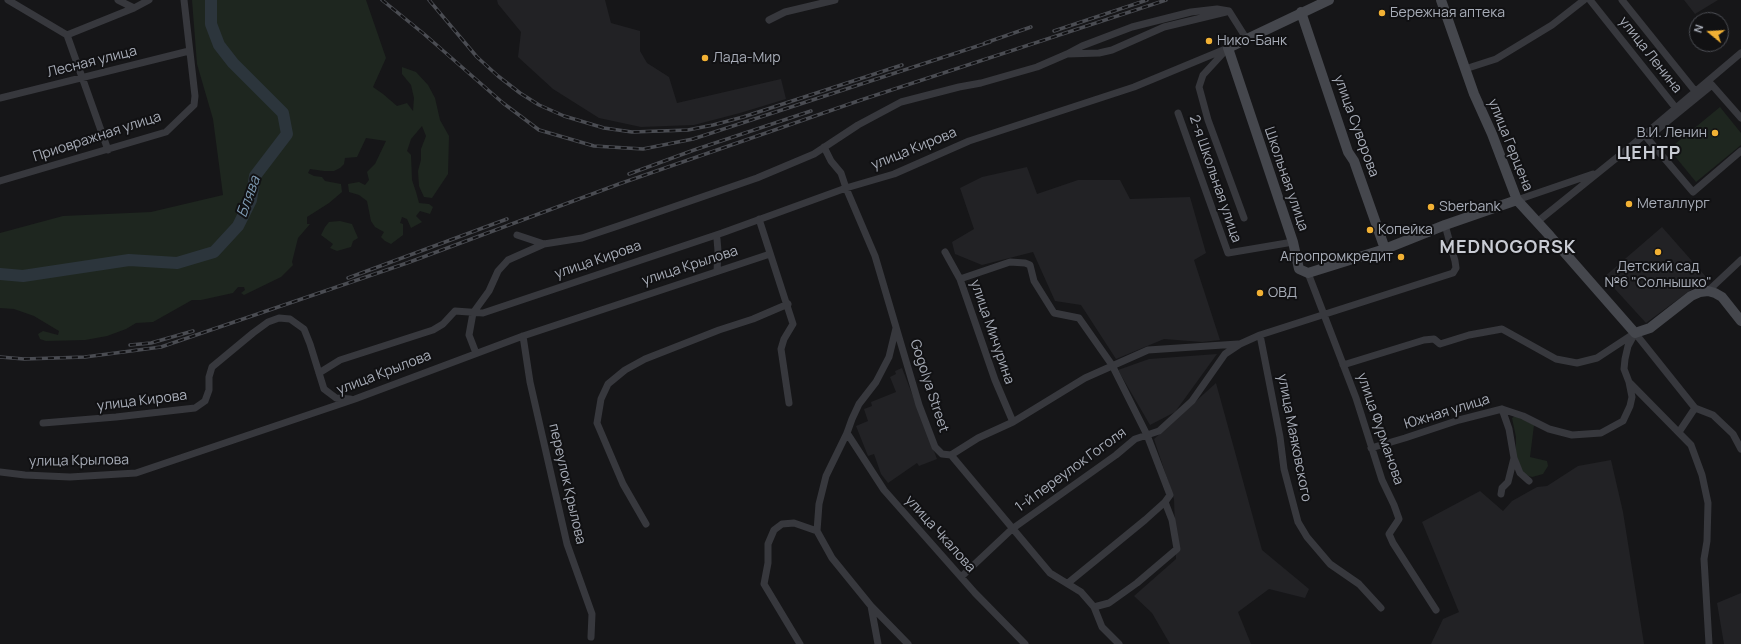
<!DOCTYPE html>
<meta charset="utf-8">
<style>
body{margin:0}
#map{position:relative;width:1741px;height:644px;overflow:hidden;background:#161618;font-family:Manrope,sans-serif}
canvas{display:block}
.north{position:absolute;left:1689px;top:12px;width:40px;height:40px;box-sizing:border-box;background:#111113;border:1px solid #4d4f55;border-radius:50%;rotate:288deg;font-size:11px;font-weight:700;line-height:16px;text-align:center;color:#a8adb8}
.north::after{content:'';display:block;margin:auto;width:14px;height:18px;background:#f2b134;clip-path:polygon(50% 0,100% 100%,50% 72%,0 100%)}
</style>
<div id="map">
<canvas width="1741" height="644"></canvas>
<div class="north">N</div>
</div>
<script>
const context = document.querySelector('canvas').getContext('2d');
context.lineJoin = 'round';
function fill(path, color) { context.fillStyle = color; context.fill(path, 'evenodd'); }
const shape = rows => new Path2D(rows.map(r => 'M' + r).join(''));
function trace(path, color, width, dash) { context.strokeStyle = color; context.lineWidth = width; context.lineCap = dash ? 'butt' : 'round'; context.setLineDash(dash || []); context.stroke(path); }
function drawText(font, color, halo, rows, align = 'center') {
  context.font = font + ' Manrope,sans-serif'; context.lineWidth = 4; context.setLineDash([]); context.textBaseline = 'middle'; context.strokeStyle = halo; context.fillStyle = color; for (const [text, x, y, turn = 0] of rows) {
    context.save(); context.translate(x, y); context.rotate((+turn || 0) * Math.PI / 180); context.textAlign = isNaN(turn) ? turn : align; if (halo) context.strokeText(text, 0, 0); context.fillText(text, 0, 0); context.restore();
  }
}
const built = shape([
 [497,0,605,0,611,23,640,31,640,51,647,63,669,77,677,103,781,79,786,99,740,113,694,125,641,127,599,118,553,89,518,57,521,32,498,4],
 [1684,0,1718,0,1695,14],
 [1027,167,1037,194,1078,180,1120,180,1130,199,1190,197,1206,253,1194,260,1220,340,1202,342,1164,339,1116,359,1081,305,1055,301,1033,252,982,265,955,254,952,242,974,229,960,188,982,177],
 [1662,227,1707,278,1646,323,1604,277],
 [1217,354,1175,412,1150,425,1118,370,1149,359],
 [902,368,937,459,919,466,917,463,888,483,881,474,874,454,868,456,856,426,868,421,864,409,872,406,871,402,896,392,890,377,896,374,895,371],
 [1216,383,1262,550,1309,589,1305,598,1269,589,1238,612,1251,644,1170,644,1152,613,1134,596,1176,559,1174,499,1154,439],
 [1611,460,1623,512,1644,644,1431,644,1443,619,1459,612,1422,522,1480,491,1503,511,1512,501,1537,487,1547,486,1578,466],
 [1741,593,1741,644,1724,644,1717,603]
]);
const green = shape([
 [192,0,366,0,386,58,373,87,383,94,397,106,407,103,413,111,414,98,411,85,402,74,402,67,416,72,428,85,435,98,440,120,449,136,448,174,432,198,424,197,419,186,418,171,421,160,421,149,426,136,422,126,411,139,407,151,411,155,412,180,416,192,419,203,429,204,433,207,430,214,420,211,416,216,422,222,411,228,407,219,402,217,400,223,403,224,403,235,391,244,385,241,381,237,384,232,375,227,371,221,367,201,359,195,349,192,348,184,359,182,365,185,369,180,367,172,375,164,386,141,366,138,357,157,345,158,344,164,340,168,334,171,324,171,310,169,308,173,314,176,322,177,325,181,341,184,342,192,329,203,307,217,307,224,310,224,298,238,292,262,293,265,281,277,244,295,241,293,245,290,244,287,238,287,233,293,201,300,192,300,153,322,136,323,126,329,107,336,85,340,46,341,40,339,38,334,43,331,58,335,59,331,34,316,14,309,0,308,0,233,63,216,151,212,223,195,213,119,197,64],
 [1720,107,1741,133,1741,145,1696,182,1669,149],
 [340,221,352,224,358,238,353,241,351,247,337,251,330,248,333,244,321,235,325,227,329,222],
 [1515,416,1534,425,1530,457,1547,461,1548,466,1543,474,1532,477,1523,474,1516,456,1516,437,1512,418]
]);
const river = shape([
 [0,274,23,276,129,260,177,263,214,252,238,226,251,200,255,176,287,134,283,113,233,63,219,45,211,24,211,0]
]);
const street = shape([
 [8,0,67,35],
 [118,0,134,8],
 [1590,0,1675,107],
 [1622,0,1695,91],
 [769,20,785,12,835,0],
 [67,35,108,150],
 [67,35,134,8,149,0],
 [1226,50,1203,75,1199,87,1208,120,1244,218],
 [1067,54,1099,53,1112,50,1164,27,1226,12],
 [1465,69,1496,59,1552,25,1584,0],
 [0,98,189,51],
 [1178,113,1228,253,1293,242],
 [1741,118,1712,85,1647,138,1693,192,1741,151],
 [824,147,831,161,841,173,846,188,875,256,919,405,935,447,942,454,951,455,1050,573,1081,592,1094,607,1102,627,1119,644],
 [0,181,166,132,194,105,195,96,184,0],
 [1517,200,1593,174],
 [759,219,793,324,784,339,781,349,789,403],
 [1537,222,1630,147,1741,53],
 [517,235,544,244,582,238,618,226,757,178,814,154,858,125,901,102,959,87,981,83,1037,67,1067,54,1082,46,1132,27,1191,12,1217,9,1229,11,1246,38],
 [945,252,960,279,995,380,1013,422],
 [717,271,718,251,717,239],
 [1308,273,1356,398,1382,480,1394,505,1399,519,1389,534,1393,543,1436,610],
 [960,279,1010,262,1025,263,1030,265,1034,281,1054,313,1079,318,1112,365,1147,435,1170,495,1165,502,1145,520,1068,583],
 [1708,291,1741,260],
 [1635,333,1695,408],
 [1260,335,1280,437,1284,469,1298,522,1307,537,1330,564,1359,584,1381,608],
 [523,336,530,382,567,544,592,614,591,637],
 [476,353,469,335,473,313,489,291,498,271,508,260,544,244],
 [1343,365,1424,340,1434,339,1440,344,1469,335,1502,329,1556,359,1577,363,1597,358,1635,333],
 [319,373,340,360,433,330,443,324,455,311,483,313,722,233,846,188,894,174,969,141,1134,87,1228,48],
 [1630,383,1691,445,1702,475,1708,503,1707,541,1704,559,1709,644],
 [43,423,116,417,195,408,205,401,209,390,209,377,212,367,253,333,268,322,279,318,290,319,304,329,310,344,324,389,336,398,350,399],
 [1679,432,1695,408,1713,415,1733,434,1741,449],
 [847,433,884,490,975,593,1025,644],
 [1371,448,1405,438,1459,420,1502,409,1523,416,1549,429,1572,435,1601,433,1623,421,1630,406,1632,397,1629,382,1624,369,1625,359,1628,346,1635,333],
 [951,455,978,438,1013,422,1085,378,1148,350,1238,344],
 [1514,458,1520,473,1529,481],
 [0,472,25,475,70,477,136,473,355,399,523,336,770,254],
 [1501,494,1502,488,1508,482,1514,458,1509,429,1502,409],
 [646,524,623,484,597,423,601,399,608,384,625,370,645,359,719,330,753,319,788,304],
 [961,577,1012,529,1116,455,1135,439,1159,431,1192,401,1225,354,1240,344,1260,335,1453,273,1456,268,1455,261,1445,225],
 [871,606,908,644],
 [1094,607,1109,603,1137,583,1177,549,1172,520,1165,502],
 [800,644,764,584,768,563,768,544,774,530,782,524,794,523,817,531],
 [878,644,871,606,832,558,817,531,819,504,826,476,847,433,852,419,859,404,876,382,889,357,896,328]
]);
const secondary = shape([
 [1329,0,1228,48,1293,242,1299,269,1308,273,1385,249,1445,225,1517,200],
 [1441,0,1474,94,1492,134,1517,200,1550,236,1635,333,1650,328,1691,296,1700,292,1708,291,1715,293,1722,297,1741,321],
 [1301,12,1348,152,1354,161,1385,249]
]);
const rail = shape([
 [382,0,424,34,503,103,539,130,594,146,643,149,693,139,990,42],
 [429,0,477,57,498,76,520,93,539,105,564,116,604,128,632,132,688,130,713,125,743,117,902,65],
 [1054,31,1147,0],
 [985,43,1031,27],
 [629,174,694,150,811,111],
 [348,278,507,219],
 [130,345,151,343,193,331],
 [0,357,24,359,85,357,161,347,407,263,619,184,861,100,1166,0]
]);
const markers = [
 [1382,13,4,"#f2b134"],
 [1209,41,4,"#f2b134"],
 [705,58,4,"#f2b134"],
 [1715,133,4,"#f2b134"],
 [1629,204,4,"#f2b134"],
 [1431,207,4,"#f2b134"],
 [1370,230,4,"#f2b134"],
 [1658,252,4,"#f2b134"],
 [1401,257,4,"#f2b134"],
 [1260,293,4,"#f2b134"]
];
const poiNames = [
 ["Бережная аптека",1390,13],
 ["Нико-Банк",1217,41],
 ["Лада-Мир",713,58],
 ["В.И. Ленин",1707,133,"right"],
 ["Металлург",1637,204],
 ["Sberbank",1439,207],
 ["Копейка",1378,230],
 ["Агропромкредит",1393,257,"right"],
 ["Детский сад",1658,267,"center"],
 ["№6 \"Солнышко\"",1658,283,"center"],
 ["ОВД",1268,293]
];
const streetNames = [
 ["улица Ленина",1650,55,52],
 ["Лесная улица",92,62,-14],
 ["улица Суворова",1356,126,70],
 ["Приовражная улица",97,137,-18],
 ["улица Герцена",1510,145,68],
 ["улица Кирова",914,149,-22],
 ["2-я Школьная улица",1215,179,71],
 ["Школьная улица",1286,179,71],
 ["улица Кирова",598,260,-19],
 ["улица Крылова",690,266,-18],
 ["улица Мичурина",992,332,71],
 ["улица Крылова",384,373,-21],
 ["Gogolya Street",929,386,72],
 ["улица Кирова",142,401,-7],
 ["Южная улица",1447,412,-17],
 ["улица Фурманова",1380,429,71],
 ["улица Маяковского",1294,438,79],
 ["улица Крылова",79,461,-1],
 ["1-й переулок Гоголя",1071,470,-36],
 ["переулок Крылова",567,484,77],
 ["улица Чкалова",940,534,48]
];
const waterNames = [
 ["Блява",249,197,-70]
];
const districtNames = [
 ["ЦЕНТР",1649,154],
 ["MEDNOGORSK",1508,248]
];
fill(built, '#222225');
fill(green, '#1e261f');
trace(river, '#2c353c', 12);
trace(street, '#37383d', 7);
trace(secondary, '#45474d', 10);
trace(rail, '#4a4c52', 3.5);
trace(rail, '#111113', 2, [6]);
for (const [x, y, r, color] of markers) { const dot = new Path2D(); dot.arc(x, y, r, 0, 2 * Math.PI); context.fillStyle = color; context.fill(dot); trace(dot, '#111113', 1.5); }
drawText('14px', '#a8adb8', '#111113', poiNames, 'left');
drawText('14px', '#a8adb8', '#111113', streetNames);
drawText('italic 15px', '#7f9bb3', '#111113', waterNames);
context.letterSpacing = '1px';
drawText('bold 18px', '#c9ccd4', '#111113', districtNames);
context.letterSpacing = '0px';
</script>
